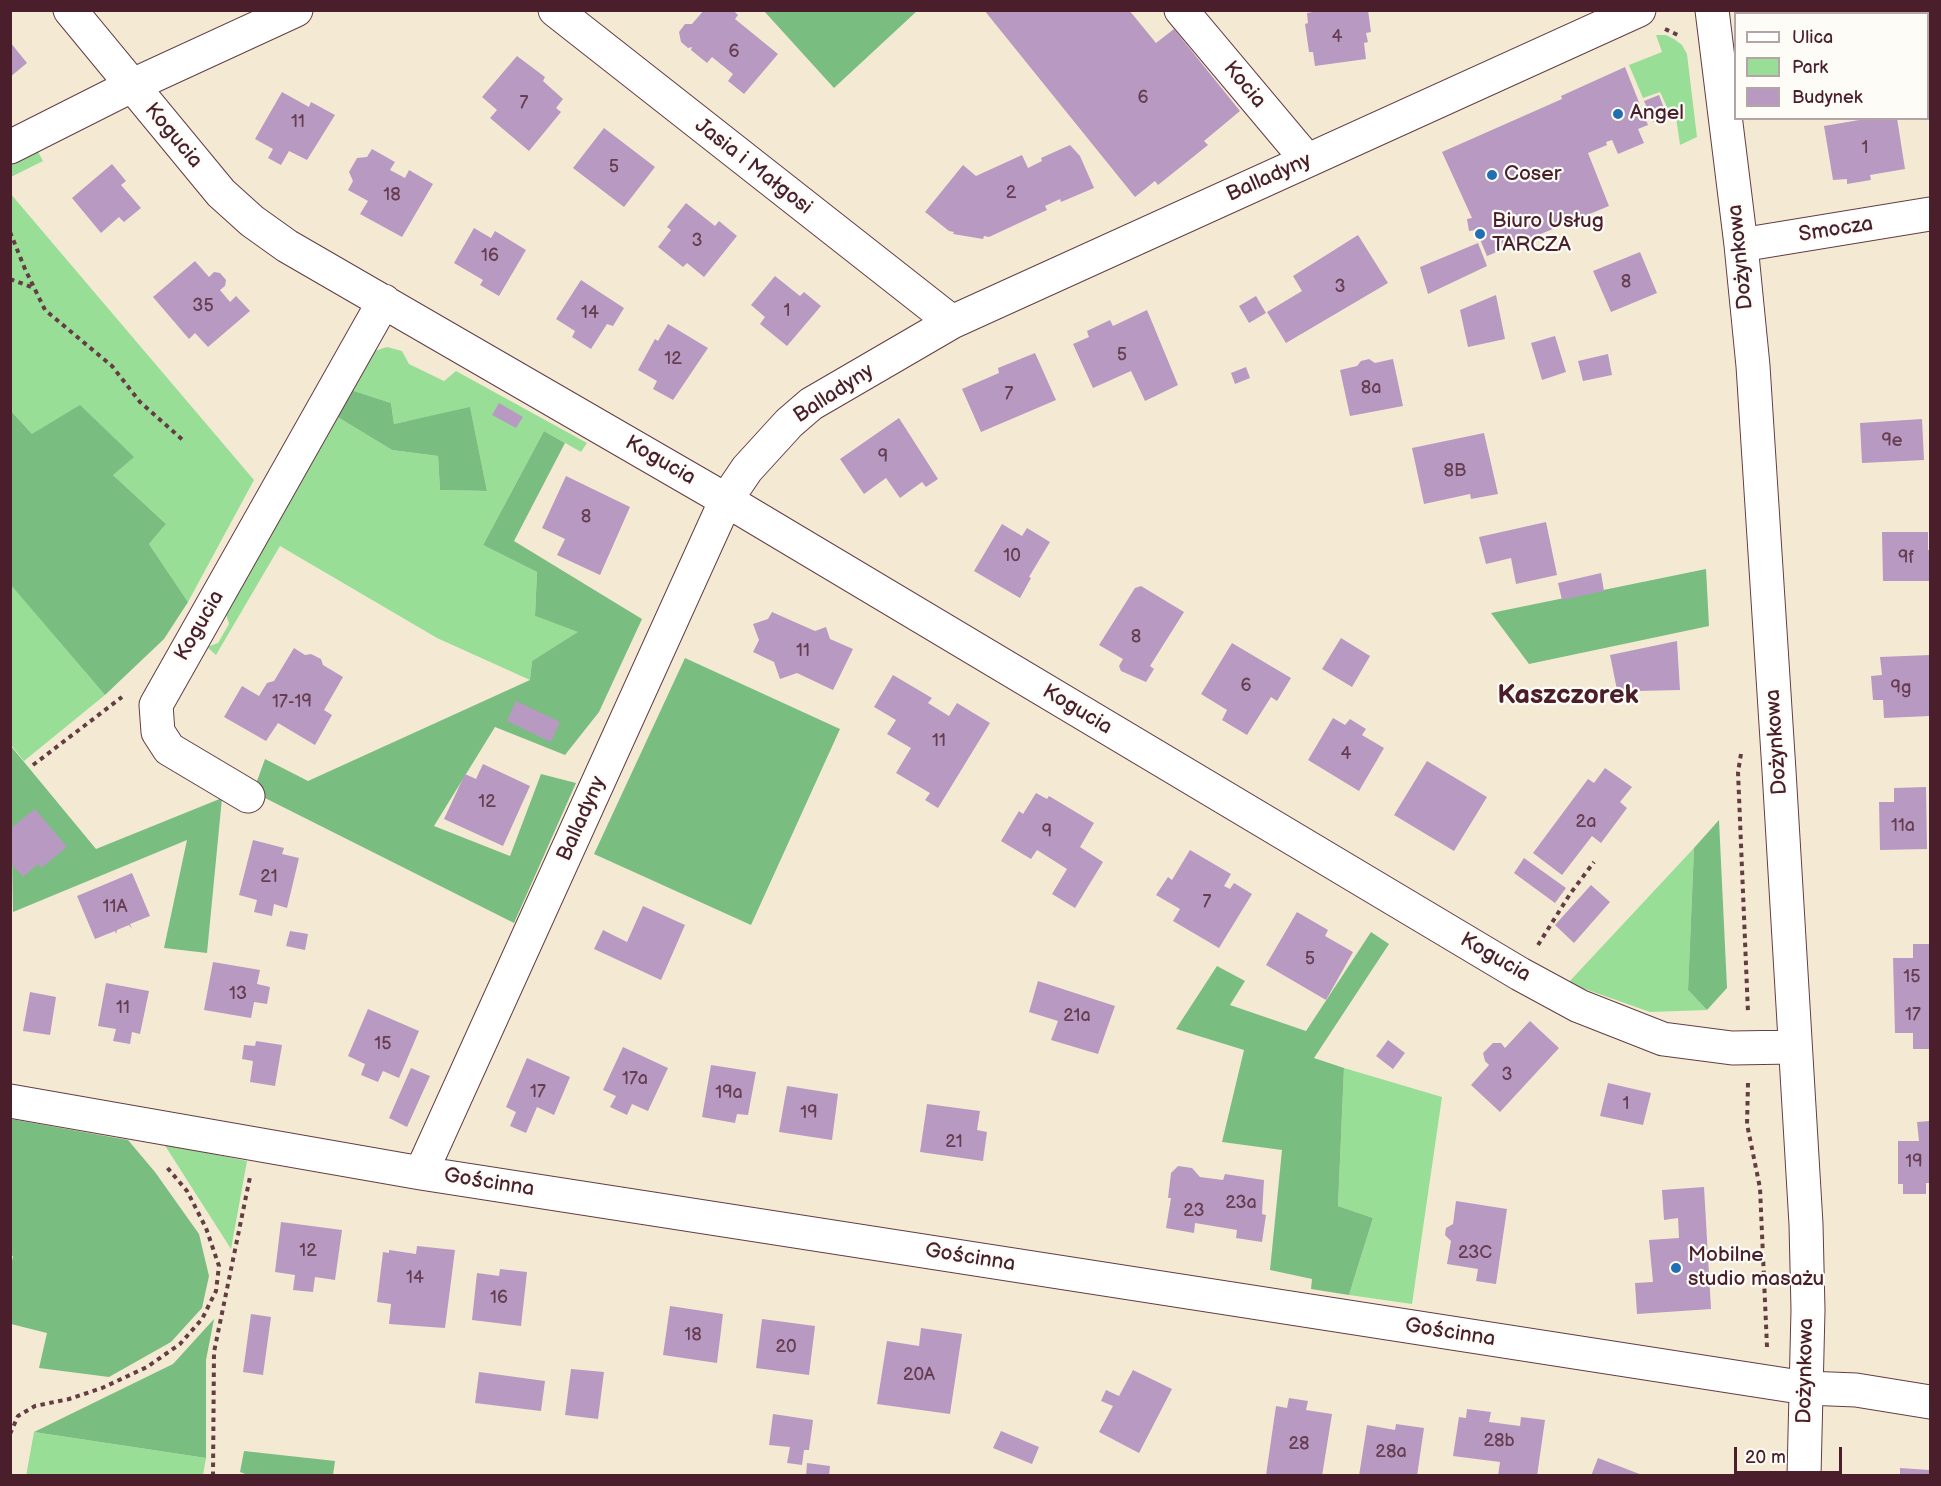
<!DOCTYPE html>
<meta charset="utf-8">
<style>
body{margin:0}
#map{position:relative;width:1941px;height:1486px;overflow:hidden;background:#f4ead4;font-family:"Balsamiq Sans",sans-serif}
canvas{display:block}
.frame{position:absolute;inset:0;border:12px solid #4a1f2b;pointer-events:none}
.legend{position:absolute;left:1734px;top:12px;width:195px;height:108px;box-sizing:border-box;background:#fdfcf7;border:2px solid #b5a4a5;margin:0;padding:8px 10px;list-style:none;font-size:18px;color:#4a1f2b}
.legend li{display:flex;align-items:center;gap:12px;height:30px}
.legend b{width:30px;border:2px solid #b5a4a5}
.scale{position:absolute;left:1734px;top:1447px;width:108px;height:27px;box-sizing:border-box;border:3px solid #4a1f2b;border-top:0;padding-left:8px;font-size:18px;line-height:21px;white-space:nowrap;color:#4a1f2b;-webkit-text-stroke:4px #fdfcf7;paint-order:stroke}
</style>
<div id="map">
<canvas width="1941" height="1486"></canvas>
<div class="frame"></div>
<ul class="legend">
<li><b style="height:8px;background:#fff"></b>Ulica</li>
<li><b style="height:16px;background:#99de97"></b>Park</li>
<li><b style="height:16px;background:#b899c2"></b>Budynek</li>
</ul>
<div class="scale">20 m</div>
</div>
<script>
const context = document.querySelector('canvas').getContext('2d');
context.lineJoin = 'round';
function fill(path, color) { context.fillStyle = color; context.fill(path, 'evenodd'); }
const shape = rows => new Path2D(rows.map(r => 'M' + r).join(''));
function trace(path, color, width, dash) { context.strokeStyle = color; context.lineWidth = width; context.lineCap = dash ? 'butt' : 'round'; context.setLineDash(dash || []); context.stroke(path); }
function drawText(font, color, halo, rows, align = 'center') {
  context.font = font + ' "Balsamiq Sans",sans-serif'; context.lineWidth = 4.5; context.setLineDash([]); context.textBaseline = 'middle'; context.strokeStyle = halo; context.fillStyle = color; for (const [text, x, y, turn = 0] of rows) {
    context.save(); context.translate(x, y); context.rotate((+turn || 0) * Math.PI / 180); context.textAlign = isNaN(turn) ? turn : align; if (halo) context.strokeText(text, 0, 0); context.fillText(text, 0, 0); context.restore();
  }
}
const built = shape([
 [1751,11,1930,11,1930,73,1928,73,1928,14,1752,14]
]);
const green = shape([
 [1656,35,1666,35,1674,39,1682,45,1687,54,1697,137,1680,145,1676,117,1672,118,1660,92,1643,98,1629,65,1662,52],
 [35,146,43,161,11,177,11,159],
 [10,193,254,480,188,602,149,544,166,524,112,474,133,457,32,434,11,411],
 [387,347,402,351,409,364,444,381,456,371,587,443,581,452,544,431,483,545,537,572,535,616,579,632,532,661,530,680,437,638,280,546,216,655,207,647,218,643,229,624,226,614,336,416,392,450,438,456,440,490,487,491,470,408,394,424,391,403,351,390,371,352],
 [10,583,105,695,24,761,11,745],
 [1694,848,1688,990,1707,1010,1650,1012,1568,983],
 [1344,1068,1442,1097,1412,1304,1349,1295,1373,1218,1338,1206],
 [164,1144,247,1161,231,1249],
 [34,1432,206,1458,203,1475,26,1476]
]);
const forest = shape([
 [764,11,917,11,834,88],
 [351,390,391,403,394,424,470,407,487,491,440,490,438,456,392,450,336,416],
 [80,405,134,457,113,475,166,524,149,544,188,602,164,639,105,695,11,585,11,411,32,434],
 [544,431,565,443,514,541,642,619,599,712,565,755,495,727,434,826,510,856,541,774,576,783,514,923,253,792,265,759,308,781,530,680,532,661,578,632,535,616,537,572,483,545],
 [1706,569,1709,626,1529,664,1491,613],
 [685,658,840,729,751,925,594,854],
 [10,745,96,849,222,798,207,953,164,948,187,840,13,912],
 [1719,820,1727,988,1707,1010,1688,990,1694,848],
 [1371,932,1389,944,1314,1058,1344,1068,1338,1206,1373,1218,1349,1295,1311,1289,1312,1279,1270,1270,1282,1150,1222,1142,1244,1050,1176,1029,1217,966,1245,981,1230,1005,1306,1031],
 [11,1119,128,1140,155,1172,199,1234,209,1276,202,1308,171,1342,109,1377,39,1368,47,1333,11,1324,10,1271,13,1256,10,1255],
 [214,1319,206,1360,206,1458,34,1432,173,1364],
 [244,1451,335,1461,333,1475,248,1475,240,1472]
]);
const building = shape([
 [704,10,733,10,738,15,735,19,778,54,744,94,728,81,733,74,712,57,707,63,691,50,692,47,688,48,681,42,679,32,685,24,692,24],
 [984,10,1129,10,1156,43,1174,29,1240,111,1204,141,1208,145,1158,185,1155,181,1135,197],
 [1324,10,1368,10,1371,32,1366,33,1368,42,1364,43,1366,59,1315,66,1313,52,1309,52,1305,24,1308,23,1307,13],
 [1821,10,1890,10,1890,14,1821,14],
 [10,42,27,63,10,77],
 [517,56,545,77,543,81,563,99,556,108,561,112,529,151,490,118,497,110,482,97],
 [1625,67,1648,125,1638,129,1644,143,1618,154,1612,140,1606,142,1607,145,1588,153,1609,206,1487,256,1476,230,1469,231,1467,219,1472,218,1442,152,1562,99,1561,96],
 [282,92,309,107,311,102,335,115,307,160,289,151,281,165,268,158,273,149,255,139],
 [1659,95,1667,116,1653,122,1644,101],
 [1871,118,1897,118,1905,169,1870,175,1871,180,1847,184,1847,179,1833,180,1824,126],
 [604,128,655,167,624,207,573,168],
 [1070,145,1080,156,1094,188,1061,202,1060,199,1045,206,1047,210,989,237,984,236,983,239,953,234,954,232,949,231,925,212,963,165,976,176,1022,155,1028,168,1042,161,1041,158],
 [372,149,395,162,390,170,405,178,409,170,433,184,402,237,360,214,368,201,348,190,353,181,349,172,357,158,367,157],
 [112,164,126,181,121,185,141,208,124,222,119,217,101,233,72,198],
 [686,203,715,226,719,221,737,236,704,277,687,263,683,267,658,247,671,230,667,227],
 [474,228,491,238,495,231,526,250,499,296,480,285,483,280,454,263],
 [1358,235,1388,283,1286,343,1267,312,1302,291,1293,276],
 [1478,243,1487,266,1428,294,1420,267],
 [1640,252,1657,293,1611,312,1593,271],
 [195,261,209,277,214,272,220,273,226,280,225,286,220,290,230,302,236,296,250,311,208,347,195,333,189,339,153,297],
 [775,276,800,296,804,292,821,306,787,346,760,324,765,317,751,305],
 [581,280,624,308,613,326,607,324,591,349,572,337,575,331,556,319],
 [1496,295,1505,339,1468,347,1460,310],
 [1256,296,1266,313,1249,323,1239,306],
 [1147,310,1178,385,1145,401,1131,371,1093,388,1073,344,1089,337,1087,331,1110,320,1113,326],
 [668,324,708,348,673,400,653,389,657,381,638,370,655,339,658,341],
 [1555,336,1566,372,1542,380,1531,343],
 [1035,353,1056,400,981,432,962,389,999,373,998,368],
 [1608,354,1612,375,1583,381,1578,361],
 [1369,359,1375,363,1393,359,1403,406,1350,416,1340,370,1357,366,1361,361],
 [1246,367,1250,378,1235,384,1231,373],
 [499,403,523,417,516,428,492,415],
 [899,418,938,479,926,487,922,482,900,498,886,478,864,494,840,459],
 [1922,419,1924,460,1862,463,1860,423],
 [1484,433,1498,494,1471,499,1470,494,1424,504,1412,448],
 [566,476,630,507,600,575,557,555,565,539,542,528],
 [1546,522,1557,575,1516,584,1511,558,1486,564,1479,537],
 [1002,524,1022,536,1027,528,1050,542,1029,577,1031,578,1020,598,974,571],
 [1882,532,1928,532,1928,550,1930,550,1929,581,1883,581],
 [1601,573,1604,591,1562,600,1558,583],
 [1141,586,1184,612,1150,666,1154,669,1146,682,1121,671,1119,666,1123,659,1099,645,1135,588],
 [772,612,815,631,826,627,830,639,853,649,833,690,797,673,780,679,774,662,753,652,759,640,753,624,768,619],
 [1341,638,1370,656,1352,687,1322,669],
 [1677,641,1680,690,1638,691,1618,695,1610,655],
 [1232,643,1291,678,1277,701,1271,697,1247,735,1222,720,1227,710,1201,694],
 [294,648,305,655,311,654,321,659,323,665,343,677,324,710,332,715,315,745,278,723,266,741,224,717,242,686,259,696,267,683,274,681],
 [1930,655,1930,716,1884,718,1883,700,1873,700,1871,676,1882,675,1880,657],
 [893,675,932,698,928,703,949,716,957,703,990,723,938,808,925,800,930,793,896,773,911,748,887,734,896,720,874,707],
 [516,701,560,722,551,742,507,721],
 [1333,718,1345,725,1350,719,1366,729,1362,735,1384,748,1359,791,1308,760],
 [1427,761,1487,797,1454,851,1394,815],
 [483,764,530,786,503,846,444,819,465,774,476,779],
 [1605,768,1632,787,1620,802,1627,808,1601,843,1592,836,1562,875,1533,853,1588,779,1594,783],
 [1926,787,1927,849,1880,850,1879,802,1894,802,1894,788],
 [1036,793,1047,799,1049,796,1094,823,1080,847,1103,862,1075,908,1052,894,1067,869,1037,850,1031,859,1001,841,1019,811,1023,814],
 [35,809,67,847,41,868,38,864,23,877,10,862,10,829],
 [253,840,284,848,282,854,299,858,287,908,274,904,272,916,254,912,257,900,239,895],
 [1190,850,1231,874,1224,886,1230,889,1234,883,1252,894,1219,948,1173,921,1180,909,1156,895,1168,877,1172,880],
 [1524,858,1566,888,1555,903,1514,873],
 [132,873,150,916,130,924,132,929,129,925,117,930,116,934,115,931,95,939,77,896],
 [1591,885,1610,902,1574,943,1555,925],
 [643,906,685,925,661,980,594,949,603,930,627,942],
 [1297,912,1328,930,1325,936,1353,952,1326,1000,1266,965],
 [290,931,308,934,305,950,286,946],
 [1913,944,1930,944,1930,1049,1913,1049,1913,1033,1895,1033,1893,958,1913,958],
 [213,962,260,970,257,984,270,987,267,1004,254,1002,251,1018,204,1010],
 [1038,981,1115,1006,1098,1054,1051,1040,1058,1021,1029,1012],
 [106,983,149,991,140,1034,132,1032,130,1044,113,1041,116,1029,98,1026],
 [30,992,56,997,50,1035,23,1031],
 [368,1009,419,1031,399,1078,383,1071,378,1082,361,1075,365,1064,348,1056],
 [1530,1021,1559,1048,1500,1112,1471,1085,1489,1065,1485,1061,1483,1053,1493,1043,1501,1043,1505,1048],
 [1388,1040,1405,1053,1393,1069,1376,1056],
 [256,1041,282,1045,275,1086,250,1082,253,1061,242,1059,244,1045,255,1046],
 [623,1047,668,1068,648,1111,632,1104,627,1115,610,1107,616,1096,603,1090],
 [527,1058,570,1077,554,1115,537,1107,526,1133,510,1126,516,1112,506,1107],
 [711,1065,756,1072,748,1115,737,1114,735,1123,702,1117],
 [411,1068,430,1076,407,1127,389,1118],
 [1608,1083,1651,1093,1643,1125,1600,1116],
 [787,1086,838,1094,832,1140,779,1132],
 [927,1104,980,1111,977,1130,987,1132,983,1161,920,1152],
 [1930,1121,1930,1183,1926,1183,1926,1194,1903,1194,1903,1184,1898,1184,1898,1141,1919,1141,1917,1122],
 [1178,1166,1192,1168,1200,1177,1223,1180,1225,1174,1264,1180,1262,1214,1266,1215,1262,1242,1236,1238,1237,1230,1195,1223,1194,1233,1166,1228,1171,1198,1168,1198,1171,1173],
 [1704,1187,1711,1309,1637,1314,1635,1283,1653,1282,1649,1240,1679,1238,1678,1218,1664,1220,1662,1190],
 [1456,1201,1507,1209,1496,1284,1476,1281,1478,1269,1447,1264,1451,1241,1445,1235,1446,1228,1453,1224],
 [281,1222,342,1230,335,1280,315,1277,313,1292,293,1290,295,1275,275,1272],
 [417,1246,455,1250,445,1328,389,1324,391,1304,377,1302,383,1252,389,1253,389,1250,416,1254],
 [500,1269,527,1272,521,1326,472,1320,477,1273,499,1276],
 [670,1306,723,1314,717,1363,663,1355],
 [251,1314,271,1317,263,1375,243,1372],
 [762,1319,815,1326,809,1375,756,1368],
 [921,1328,962,1334,950,1414,877,1404,887,1341,919,1346],
 [571,1369,604,1372,598,1419,565,1415],
 [1133,1370,1172,1389,1139,1453,1099,1432,1113,1406,1101,1401,1106,1390,1119,1396],
 [479,1372,545,1381,541,1411,475,1403],
 [1289,1398,1308,1401,1306,1410,1332,1414,1322,1476,1266,1475,1276,1406,1287,1408],
 [1467,1409,1491,1412,1489,1422,1520,1426,1521,1417,1545,1420,1537,1476,1498,1476,1500,1462,1453,1456,1459,1417,1466,1418],
 [773,1414,813,1420,809,1450,804,1450,802,1465,787,1463,790,1447,769,1445],
 [1396,1424,1424,1428,1417,1476,1359,1476,1367,1425,1395,1430],
 [1001,1431,1039,1447,1032,1464,993,1448],
 [1598,1458,1642,1475,1642,1476,1591,1476],
 [807,1463,830,1466,829,1476,806,1476],
 [1900,1468,1930,1470,1930,1476,1900,1476]
]);
const path = shape([
 [1665,29,1680,36],
 [10,232,25,269,45,310,112,366,140,402,184,441],
 [10,279,34,288],
 [1741,754,1738,772,1748,1013],
 [33,765,122,697],
 [1538,945,1570,894,1594,862],
 [1748,1083,1747,1124,1760,1188,1767,1347],
 [10,1434,18,1416,35,1406,69,1399,102,1388,147,1367,180,1344,202,1319,216,1291,219,1266,206,1228,187,1191,165,1165],
 [213,1476,214,1352,250,1177]
]);
const street = shape([
 [70,10,221,193,252,221,287,246,726,500,1520,974,1579,1006,1663,1039,1732,1048,1794,1047],
 [555,10,952,322],
 [1181,10,1307,160],
 [1712,10,1741,245,1753,366,1779,771,1806,1224,1808,1310,1804,1476],
 [10,147,131,86,296,10],
 [1741,245,1930,214],
 [248,796,169,749,158,732,156,705,384,301],
 [10,1101,421,1173,1806,1388,1856,1390,1930,1402],
 [421,1173,726,500,747,469,789,423,811,404,952,322,1639,10]
]);
const markers = [
 [1618,114,6,"#1f6fb2"],
 [1492,175,6,"#1f6fb2"],
 [1480,234,6,"#1f6fb2"],
 [1676,1268,6,"#1f6fb2"]
];
const numberNames = [
 ["4",1337,37],
 ["6",734,52],
 ["6",1143,98],
 ["7",524,103],
 ["11",298,122],
 ["1",1865,148],
 ["5",614,167],
 ["2",1011,193],
 ["18",392,195],
 ["3",697,241],
 ["16",490,256],
 ["8",1626,282],
 ["3",1340,287],
 ["35",203,306],
 ["1",787,311],
 ["14",590,313],
 ["5",1122,355],
 ["12",673,359],
 ["8a",1371,388],
 ["7",1009,394],
 ["9e",1892,441],
 ["9",883,457],
 ["8B",1455,471],
 ["8",586,517],
 ["10",1012,556],
 ["9f",1906,558],
 ["8",1136,637],
 ["11",803,651],
 ["6",1246,686],
 ["9g",1901,688],
 ["17-19",292,702],
 ["11",939,741],
 ["4",1346,754],
 ["12",487,802],
 ["2a",1586,822],
 ["11a",1903,826],
 ["9",1047,832],
 ["21",269,877],
 ["7",1207,902],
 ["11A",115,907],
 ["5",1310,959],
 ["15",1912,977],
 ["13",238,994],
 ["11",123,1008],
 ["17",1913,1015],
 ["21a",1077,1016],
 ["15",383,1044],
 ["3",1507,1075],
 ["17a",635,1079],
 ["17",538,1092],
 ["19a",729,1093],
 ["1",1626,1104],
 ["19",809,1113],
 ["21",954,1142],
 ["19",1914,1162],
 ["23a",1241,1203],
 ["23",1194,1211],
 ["12",308,1251],
 ["23C",1475,1253],
 ["14",415,1278],
 ["16",499,1298],
 ["18",693,1335],
 ["20",786,1347],
 ["20A",919,1375],
 ["28b",1499,1441],
 ["28",1299,1444],
 ["28a",1391,1452]
];
const streetNames = [
 ["Kocia",1244,85,50],
 ["Kogucia",173,136,50],
 ["Jasia i Małgosi",753,167,38],
 ["Balladyny",1269,178,-24],
 ["Smocza",1836,230,-9],
 ["Dożynkowa",1741,257,-96],
 ["Balladyny",834,394,-33],
 ["Kogucia",660,461,30],
 ["Kogucia",200,626,-60],
 ["Kogucia",1077,710,31],
 ["Dożynkowa",1777,742,-94],
 ["Balladyny",582,819,-66],
 ["Kogucia",1495,958,30],
 ["Gościnna",489,1183,9],
 ["Gościnna",970,1258,9],
 ["Gościnna",1450,1333,9],
 ["Dożynkowa",1806,1371,-89]
];
const poiNames = [
 ["Angel",1630,114],
 ["Coser",1504,175],
 ["Biuro Usług",1492,222],
 ["TARCZA",1492,246],
 ["Mobilne",1688,1256],
 ["studio masażu",1688,1280]
];
const districtNames = [
 ["Kaszczorek",1568,696]
];
fill(built, '#e3d3f2');
fill(green, '#99de97');
fill(forest, '#7abd80');
fill(building, '#b899c2');
trace(street, '#643d44', 35);
trace(path, '#643d44', 4, [4.5, 4.5]);
trace(street, '#fff', 33);
for (const [x, y, r, color] of markers) { const dot = new Path2D(); dot.arc(x, y, r, 0, 2 * Math.PI); context.fillStyle = color; context.fill(dot); trace(dot, '#fdfcf7', 2); }
drawText('18px', '#663e51', null, numberNames);
drawText('21px', '#4a1f2b', '#fdfcf7', streetNames);
drawText('21px', '#4a1f2b', '#fdfcf7', poiNames, 'left');
drawText('bold 27px', '#4a1f2b', '#fdfcf7', districtNames);
</script>
